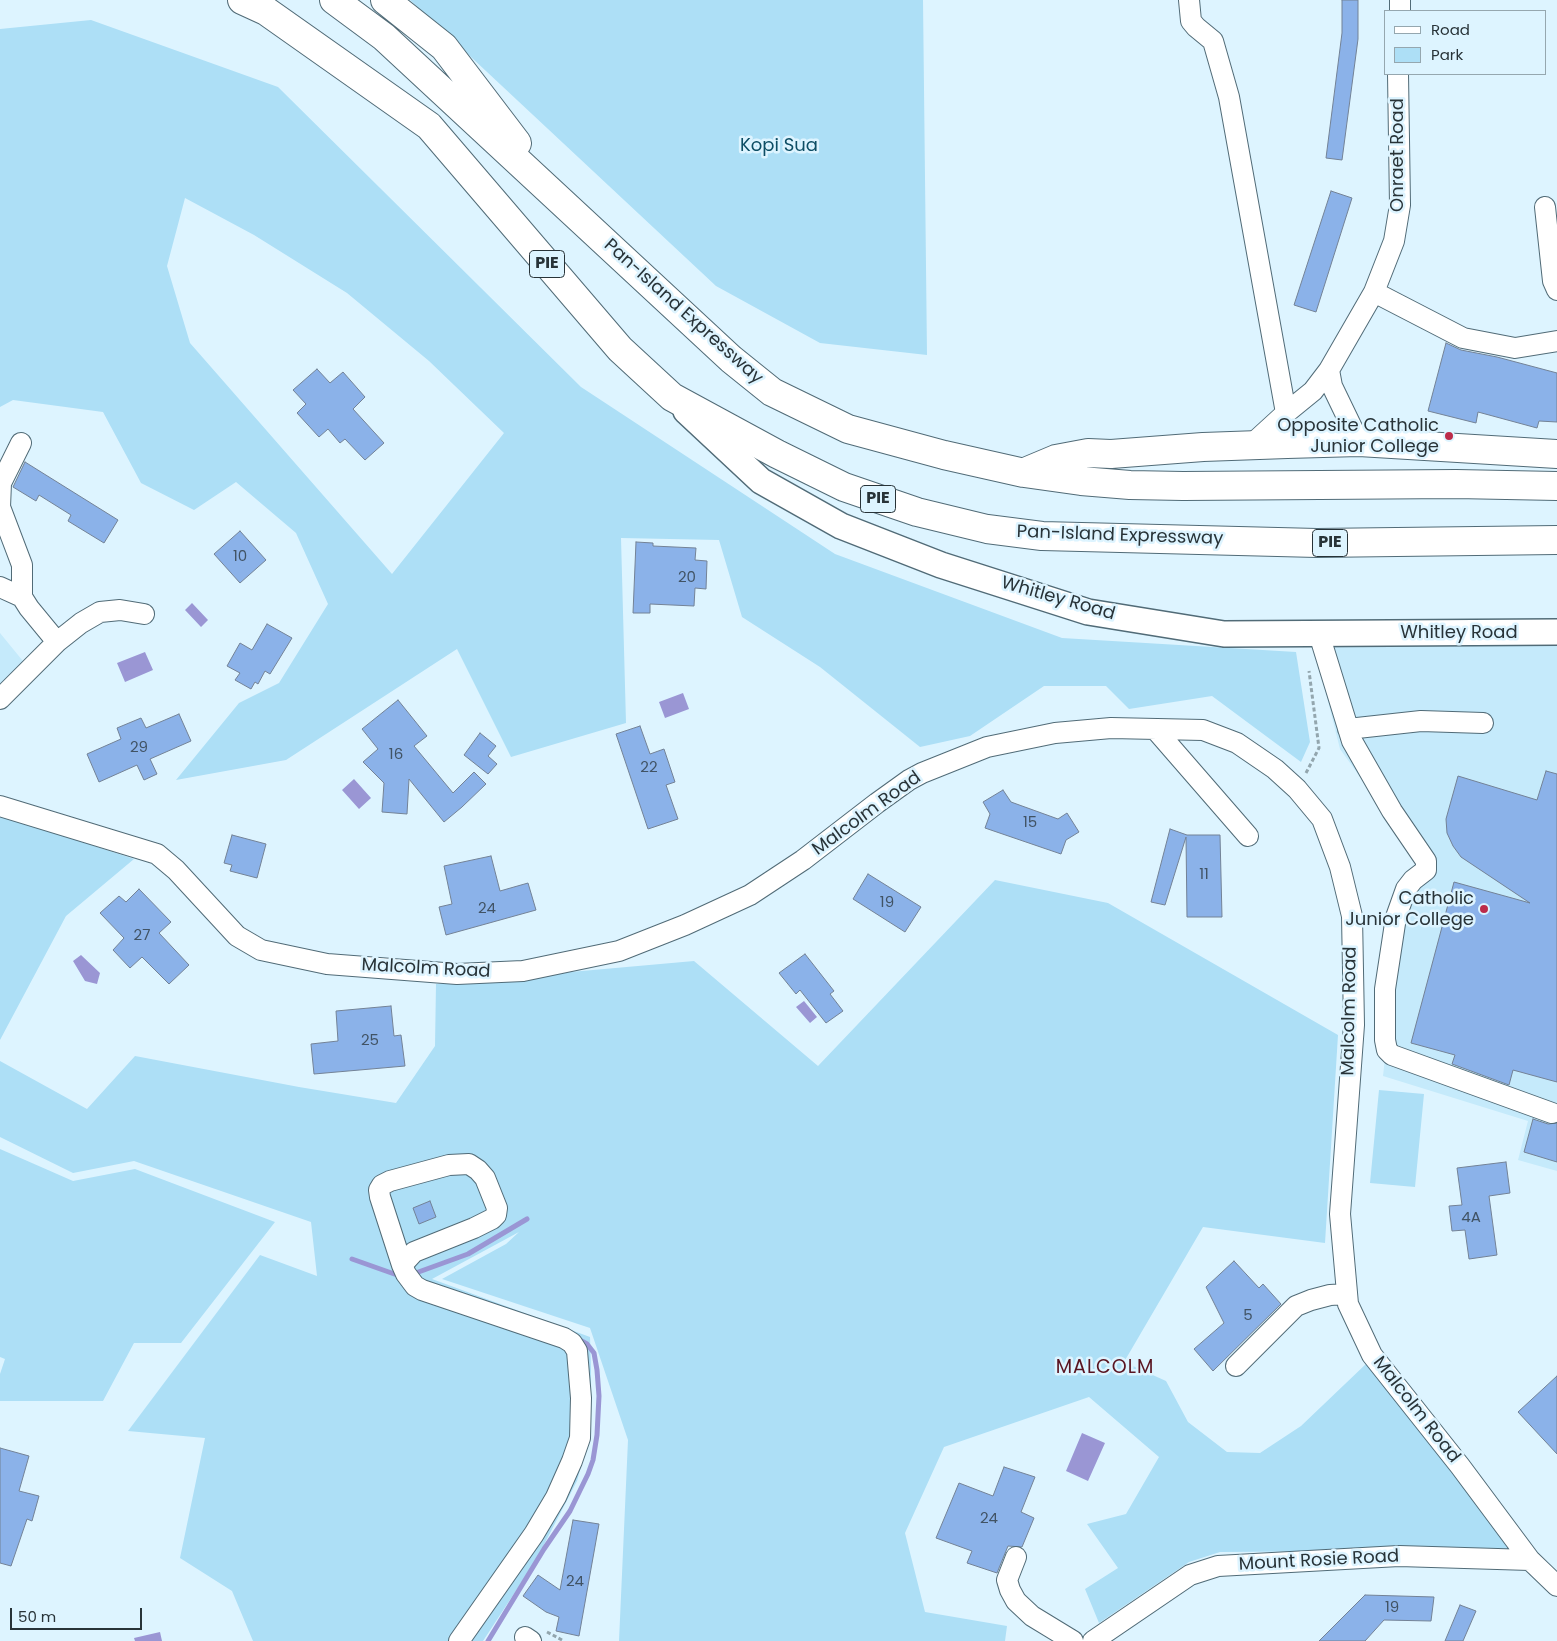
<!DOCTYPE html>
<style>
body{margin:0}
#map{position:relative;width:1557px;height:1641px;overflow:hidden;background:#ddf4ff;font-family:Poppins,sans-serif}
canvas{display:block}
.legend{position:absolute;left:1384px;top:10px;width:162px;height:65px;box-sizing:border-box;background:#ddf4ff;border:1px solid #95a7af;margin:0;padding:6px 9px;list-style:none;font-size:15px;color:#283338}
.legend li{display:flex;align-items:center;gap:10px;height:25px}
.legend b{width:25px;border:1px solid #95a7af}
.scale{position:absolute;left:10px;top:1608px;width:132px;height:22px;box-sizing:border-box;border:2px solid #283338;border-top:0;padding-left:6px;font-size:15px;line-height:18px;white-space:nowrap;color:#283338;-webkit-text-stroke:4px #ddf4ff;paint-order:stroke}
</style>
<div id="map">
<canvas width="1557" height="1641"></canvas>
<ul class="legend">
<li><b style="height:6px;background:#fff"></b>Road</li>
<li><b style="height:14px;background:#addff6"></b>Park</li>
</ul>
<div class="scale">50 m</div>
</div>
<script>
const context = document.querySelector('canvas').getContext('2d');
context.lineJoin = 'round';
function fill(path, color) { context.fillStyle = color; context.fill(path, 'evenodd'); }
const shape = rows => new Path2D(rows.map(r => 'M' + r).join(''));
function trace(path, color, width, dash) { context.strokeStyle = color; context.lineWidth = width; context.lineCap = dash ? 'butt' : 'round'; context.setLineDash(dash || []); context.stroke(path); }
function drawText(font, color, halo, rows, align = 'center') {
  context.font = font + ' Poppins,sans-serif'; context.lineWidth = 5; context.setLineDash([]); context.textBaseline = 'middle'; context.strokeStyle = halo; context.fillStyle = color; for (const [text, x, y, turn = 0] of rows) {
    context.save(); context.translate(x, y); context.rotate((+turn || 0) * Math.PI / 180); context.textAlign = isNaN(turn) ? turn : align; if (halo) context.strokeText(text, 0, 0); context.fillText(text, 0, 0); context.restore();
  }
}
const built = shape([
 [0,633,27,666,0,687],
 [1314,645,1557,646,1557,1171,1518,1160,1528,1121,1383,1076,1397,951,1424,866,1340,749]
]);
const green = shape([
 [410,0,923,0,927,355,820,343,716,286],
 [91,20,278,87,581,387,835,554,1062,638,1296,652,1310,742,1301,762,1212,696,1129,709,1106,686,1044,686,970,736,920,747,820,667,742,617,719,540,621,538,626,723,511,757,457,649,286,760,176,780,239,703,279,683,328,604,296,533,236,482,194,510,141,483,103,412,13,400,0,407,0,29],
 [185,198,254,235,347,293,429,361,504,433,392,574,190,343,167,266],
 [0,815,134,859,66,916,0,1040],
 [995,880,1108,903,1338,1035,1325,1243,1203,1227,1124,1362,1166,1381,1188,1422,1227,1452,1260,1453,1301,1426,1367,1363,1513,1550,1220,1552,1189,1562,1099,1623,1085,1589,1118,1568,1087,1524,1126,1514,1159,1457,1089,1397,944,1447,905,1533,925,1612,1007,1626,1005,1641,619,1641,628,1440,590,1328,442,1279,506,1244,519,1232,432,1279,590,1337,591,1370,590,1434,577,1481,536,1560,483,1641,253,1641,232,1591,180,1558,205,1438,128,1431,260,1255,317,1276,311,1222,134,1161,73,1173,0,1137,0,1061,87,1109,135,1056,299,1087,396,1103,435,1046,436,984,694,961,818,1066],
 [1379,1090,1424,1094,1415,1187,1370,1183],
 [0,1149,73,1181,135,1169,275,1222,181,1343,134,1343,103,1401,0,1401,0,1374,5,1359,0,1357]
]);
const water = shape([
 [192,603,208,620,201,627,185,610],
 [145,652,153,670,125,682,117,663],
 [683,693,689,709,665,718,659,702],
 [354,779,371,798,359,809,342,790],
 [81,955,100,973,97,984,85,981,73,961],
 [804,1001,817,1017,810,1023,796,1007],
 [1082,1433,1105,1443,1088,1481,1066,1471],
 [160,1632,162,1641,135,1641,134,1638]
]);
const stream = shape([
 [352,1259,400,1276],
 [413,1274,468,1254,527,1219],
 [488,1641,544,1549,570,1511,588,1474,593,1460,597,1435,599,1396,597,1370,594,1353,587,1344,578,1339]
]);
const building = shape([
 [1342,0,1358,0,1358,39,1342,160,1326,158,1342,33,1342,0],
 [1331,191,1352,198,1316,312,1294,305,1331,191],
 [1446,343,1461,350,1497,357,1557,373,1557,422,1539,421,1537,428,1478,412,1476,423,1428,411,1446,343],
 [317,369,330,383,343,372,365,397,353,409,384,443,365,460,345,439,340,443,328,429,319,437,297,413,306,404,293,390,317,369],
 [25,462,118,520,104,543,68,521,71,515,39,495,36,501,13,487,25,462],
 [240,531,266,560,240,583,214,554,240,531],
 [636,542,653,543,653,546,696,548,695,560,707,561,706,589,695,588,694,606,650,604,650,613,633,613,636,542],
 [267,624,292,638,270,674,265,671,258,684,255,682,251,689,235,680,240,673,227,666,240,643,252,650,267,624],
 [398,700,427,736,414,746,453,793,474,772,486,784,462,807,444,822,409,779,407,814,382,812,384,783,363,762,378,749,362,729,398,700],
 [179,714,191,741,150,759,157,774,144,780,137,765,99,782,87,754,121,739,117,728,141,718,146,728,179,714],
 [640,726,650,754,664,749,675,782,666,785,678,819,648,829,616,734,640,726],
 [480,733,496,746,488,756,497,764,488,774,464,755,480,733],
 [1546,771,1557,774,1557,1082,1513,1070,1509,1085,1452,1064,1455,1055,1411,1043,1454,882,1530,903,1461,857,1453,846,1447,833,1446,819,1458,776,1537,800,1546,771],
 [1003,790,1011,802,1058,819,1067,813,1079,832,1066,840,1061,854,985,828,990,814,983,802,1003,790],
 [1170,829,1187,835,1220,835,1222,917,1187,917,1186,837,1165,905,1151,902,1170,829],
 [232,835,266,844,257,878,230,871,232,865,224,863,232,835],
 [491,856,500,891,528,883,536,910,446,935,439,907,452,904,444,866,491,856],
 [868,874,921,907,905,932,853,899,868,874],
 [139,889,171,922,159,933,189,965,169,984,142,957,130,968,113,950,124,938,100,913,119,896,126,902,139,889],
 [805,954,834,991,830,994,843,1011,826,1023,800,990,796,994,779,973,805,954],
 [391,1006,394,1036,401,1035,405,1066,314,1074,311,1044,338,1041,336,1011,391,1006],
 [1533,1119,1548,1124,1557,1123,1557,1162,1524,1152,1533,1119],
 [1506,1162,1510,1193,1489,1196,1497,1255,1469,1259,1465,1230,1452,1231,1449,1206,1462,1205,1457,1168,1506,1162],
 [430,1201,436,1217,419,1224,413,1208,430,1201],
 [1234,1261,1259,1288,1263,1284,1281,1304,1213,1371,1194,1349,1224,1323,1206,1287,1234,1261],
 [1557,1376,1557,1454,1518,1412,1557,1376],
 [0,1448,29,1456,19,1491,39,1496,32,1521,27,1519,11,1566,0,1563,0,1448],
 [1004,1467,1035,1477,1021,1512,1034,1518,1022,1547,1008,1546,997,1573,967,1563,972,1551,936,1538,959,1483,993,1496,1004,1467],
 [573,1520,599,1524,579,1636,556,1631,559,1617,546,1612,523,1596,538,1575,560,1590,573,1520],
 [1365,1595,1434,1597,1431,1621,1384,1620,1365,1641,1319,1641,1365,1595],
 [1460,1605,1476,1611,1463,1641,1445,1641,1460,1605]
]);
const path = shape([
 [1306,773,1319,748,1309,671],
 [547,1632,564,1641]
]);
const minor = shape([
 [1189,0,1191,21,1196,27,1213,41,1229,97,1286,413],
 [1400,11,1400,0],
 [1545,207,1553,281,1557,290],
 [1374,292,1463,338,1515,348,1557,341],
 [1329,370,1332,386,1359,442],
 [21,443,1,483,0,507,22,565,22,597],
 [1251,445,1286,413,1313,391,1329,370,1374,292,1394,241,1400,205,1398,74],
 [0,587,22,597,29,608,57,642],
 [1319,634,1352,741,1392,811,1426,861,1426,870,1413,880,1406,889,1396,917,1385,989,1385,1040,1387,1050,1392,1055,1552,1113],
 [0,699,57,642,81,623,100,612,120,610,144,614],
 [1155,729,1248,836],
 [1348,729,1421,721,1483,723],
 [0,806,157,854,176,870,237,936,261,950,327,964,457,974,523,971,619,951,685,925,750,895,803,860,877,803,909,780,922,773,987,747,1055,733,1111,728,1203,730,1237,743,1275,769,1297,789,1322,819,1340,867,1352,916,1354,1025,1340,1214,1348,1304,1372,1355,1460,1466,1530,1560,1557,1586],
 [402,1265,414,1252,474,1228,492,1219,496,1215,497,1208,485,1178,478,1170,469,1164,449,1165,390,1181,382,1185,379,1190,380,1197,402,1265,406,1274,415,1286,422,1290,564,1338,572,1343,577,1351,581,1398,580,1438,572,1461,556,1497,534,1534,459,1641],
 [1236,1366,1296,1306,1311,1300,1330,1295,1347,1294],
 [1016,1557,1007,1580,1010,1590,1016,1601,1032,1616,1073,1641],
 [525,1637,531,1641],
 [1093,1641,1190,1575,1218,1566,1399,1556,1530,1560]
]);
const major = shape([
 [686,411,761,481,841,526,941,565,1088,612,1224,634,1557,632]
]);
const highway = shape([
 [242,0,266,11,429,126,620,349,672,397,777,454,844,487,917,512,987,529,1042,536,1317,543,1557,540],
 [334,0,384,37,731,359,772,392,848,429,944,455,1024,473,1081,481,1130,485,1183,486,1456,484,1557,486],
 [385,0,444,47,517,143],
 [1025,472,1056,459,1088,453,1111,454,1203,447,1287,444,1359,442,1557,454]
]);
const markers = [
 [1449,436,5,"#bc2b4a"],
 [1484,909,5,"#bc2b4a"]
];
const numberNames = [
 ["10",240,557],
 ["20",687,578],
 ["29",139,748],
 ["16",396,755],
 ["22",649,768],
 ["15",1030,823],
 ["11",1204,875],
 ["19",887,903],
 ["24",487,909],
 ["27",142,936],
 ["25",370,1041],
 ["4A",1471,1218],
 ["5",1248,1316],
 ["24",989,1519],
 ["24",575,1582],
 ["19",1392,1608]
];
const shields = [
 [547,264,35],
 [878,499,35],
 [1330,543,35]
];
const shieldNames = [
 ["PIE",547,264],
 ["PIE",878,499],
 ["PIE",1330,543]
];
const parkNames = [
 ["Kopi Sua",779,146]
];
const streetNames = [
 ["Onraet Road",1398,155,-90],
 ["Pan-Island Expressway",683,312,42],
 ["Pan-Island Expressway",1120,536,2],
 ["Whitley Road",1058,599,16],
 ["Whitley Road",1459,633],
 ["Malcolm Road",867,814,-36],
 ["Malcolm Road",426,969,3],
 ["Malcolm Road",1350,1011,-89],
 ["Malcolm Road",1416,1410,52],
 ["Mount Rosie Road",1319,1561,-3]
];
const poiNames = [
 ["Opposite Catholic",1439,426],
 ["Junior College",1439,447],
 ["Catholic",1474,899],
 ["Junior College",1474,920]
];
const neighbourhoodNames = [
 ["MALCOLM",1105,1368]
];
fill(built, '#c5eafb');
fill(green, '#addff6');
fill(water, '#9a96d4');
trace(stream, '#9a96d4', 5);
fill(building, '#8bb2e9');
trace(building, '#738296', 1);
trace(minor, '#516b77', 22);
trace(major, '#516b77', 28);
trace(highway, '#516b77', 30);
trace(path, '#93a6ae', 3, [4, 2.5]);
trace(minor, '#fff', 20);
trace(major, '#fff', 25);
trace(highway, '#fff', 28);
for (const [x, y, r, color] of markers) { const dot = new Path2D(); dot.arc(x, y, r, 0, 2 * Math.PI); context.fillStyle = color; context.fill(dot); trace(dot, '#ddf4ff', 2); }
drawText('15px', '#415364', null, numberNames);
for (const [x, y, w] of shields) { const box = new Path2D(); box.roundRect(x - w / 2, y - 13.5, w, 27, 4); context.fillStyle = '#ddf4ff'; context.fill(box); trace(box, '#283338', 1); }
drawText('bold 16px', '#283338', null, shieldNames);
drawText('18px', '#0d4e65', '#ddf4ff', parkNames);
drawText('18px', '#283338', '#ddf4ff', streetNames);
drawText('18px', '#283338', '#ddf4ff', poiNames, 'right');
context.letterSpacing = '1px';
drawText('19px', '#591421', '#ddf4ff', neighbourhoodNames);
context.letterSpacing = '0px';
</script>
